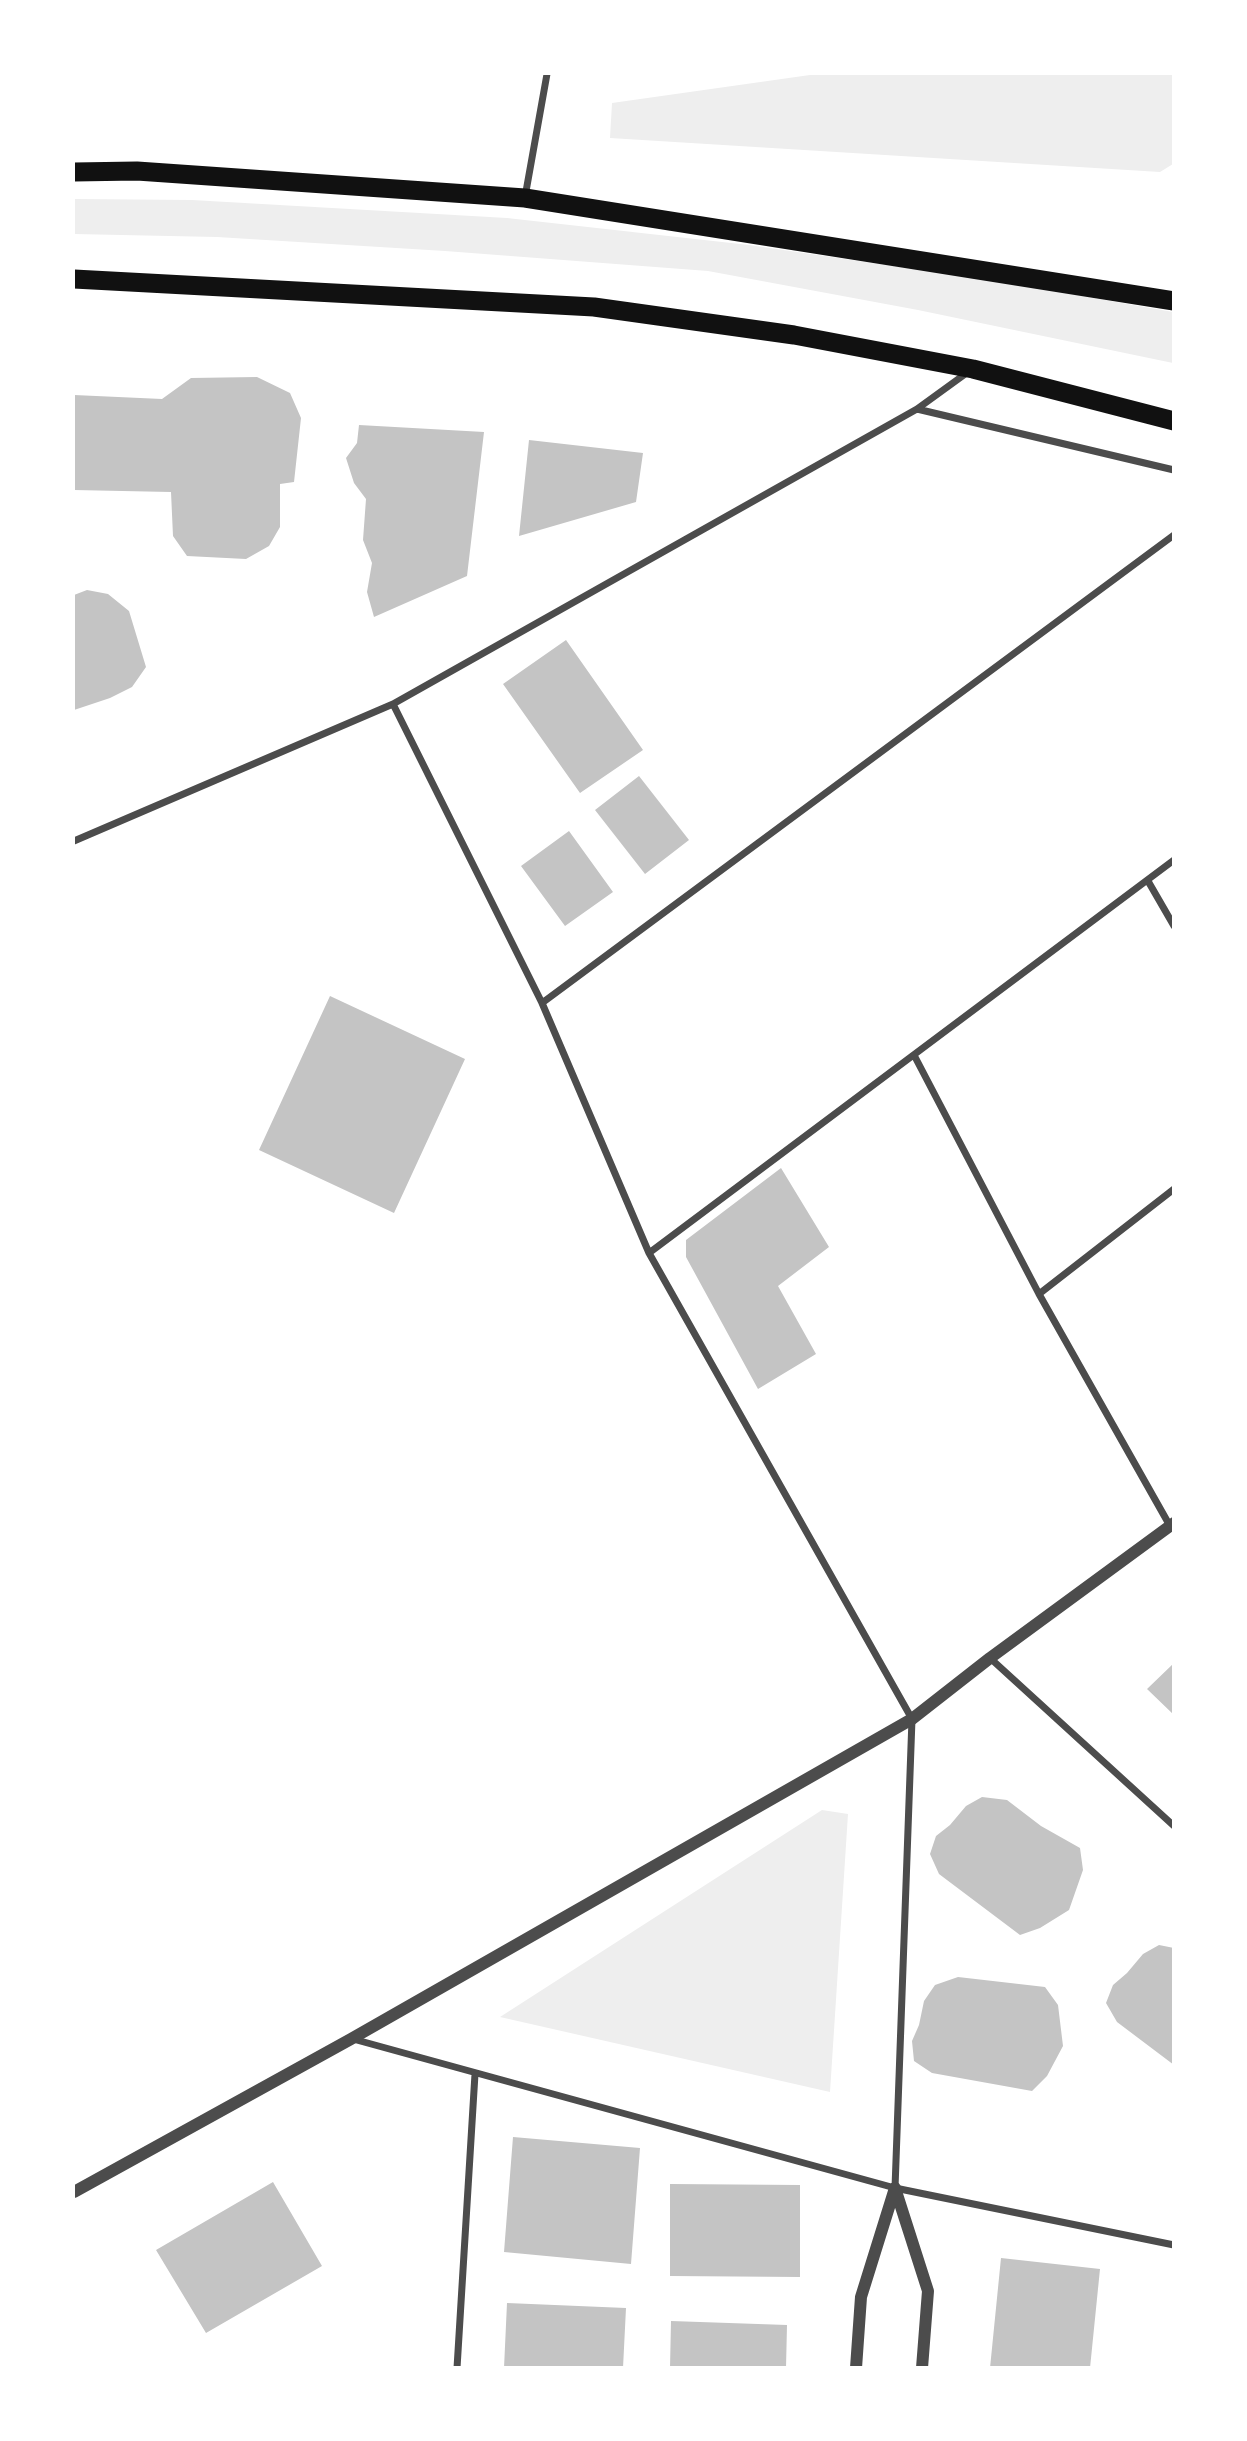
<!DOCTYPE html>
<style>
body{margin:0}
#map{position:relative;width:1247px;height:2441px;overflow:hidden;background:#fff;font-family:"Titillium Web",sans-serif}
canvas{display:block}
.frame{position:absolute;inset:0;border:75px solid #fff;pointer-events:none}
</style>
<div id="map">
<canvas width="1247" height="2441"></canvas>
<div class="frame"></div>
</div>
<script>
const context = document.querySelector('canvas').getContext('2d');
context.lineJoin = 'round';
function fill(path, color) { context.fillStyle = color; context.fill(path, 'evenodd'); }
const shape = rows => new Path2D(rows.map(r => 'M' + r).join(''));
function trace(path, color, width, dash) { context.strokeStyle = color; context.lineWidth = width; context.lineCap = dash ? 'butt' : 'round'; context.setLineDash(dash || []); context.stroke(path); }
const green = shape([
 [817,74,1173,74,1173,164,1160,172,610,138,612,103],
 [74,199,192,200,507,218,749,245,1003,282,1173,312,1173,363,918,310,708,271,445,251,217,237,74,234],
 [822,1810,848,1814,830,2092,500,2017]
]);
const building = shape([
 [257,377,290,393,301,418,294,482,280,484,280,527,269,546,246,559,187,556,173,536,171,492,74,490,74,395,162,399,191,378],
 [359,425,484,432,467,576,374,617,367,592,372,563,363,540,366,499,354,483,346,458,357,443],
 [529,440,643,453,636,502,519,536],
 [87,590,108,594,129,611,146,667,132,687,110,698,74,710,74,595],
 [566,640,643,750,580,793,503,684],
 [639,776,689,840,645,874,595,810],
 [569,831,613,892,565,926,521,866],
 [330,996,465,1059,394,1213,259,1150],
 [781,1168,829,1247,778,1286,816,1354,758,1389,686,1257,686,1240],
 [1174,1663,1174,1715,1147,1689],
 [982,1797,1007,1800,1041,1826,1080,1848,1083,1870,1069,1910,1040,1928,1020,1935,939,1874,930,1854,936,1836,950,1825,966,1806],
 [1159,1945,1174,1948,1174,2065,1117,2022,1106,2003,1113,1985,1127,1973,1143,1954],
 [958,1977,1045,1987,1058,2005,1063,2046,1047,2076,1032,2091,932,2073,914,2061,912,2041,919,2025,924,2001,935,1985],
 [513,2137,640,2148,631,2264,504,2252],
 [273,2182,322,2266,206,2333,156,2250],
 [670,2184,800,2185,800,2277,670,2276],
 [1001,2258,1100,2269,1090,2368,990,2368],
 [507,2303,626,2308,623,2368,504,2368],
 [671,2321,787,2325,786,2368,670,2368]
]);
const minor = shape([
 [525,197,547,74],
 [968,372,917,409,393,704,542,1003,1174,535],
 [917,409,1174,470],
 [74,841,393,704],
 [1148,881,1174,926],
 [542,1003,649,1253,1174,860],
 [914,1055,1039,1294,1170,1526],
 [649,1253,912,1719,895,2188],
 [1039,1294,1174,1189],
 [990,1658,1174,1826],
 [353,2039,895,2188,1174,2245],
 [457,2368,475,2074]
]);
const tertiary = shape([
 [895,2188,928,2291,922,2368],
 [74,2192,351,2039,912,1719,990,1658,1174,1523],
 [856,2368,861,2297,895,2188]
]);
const trunk = shape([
 [74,172,137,171,525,198,1174,301],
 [74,279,594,307,794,335,973,369,1174,421]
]);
fill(green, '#eee');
fill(building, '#c4c4c4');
trace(minor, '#4c4c4c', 7);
trace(tertiary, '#4c4c4c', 12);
trace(trunk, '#111', 19);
</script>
